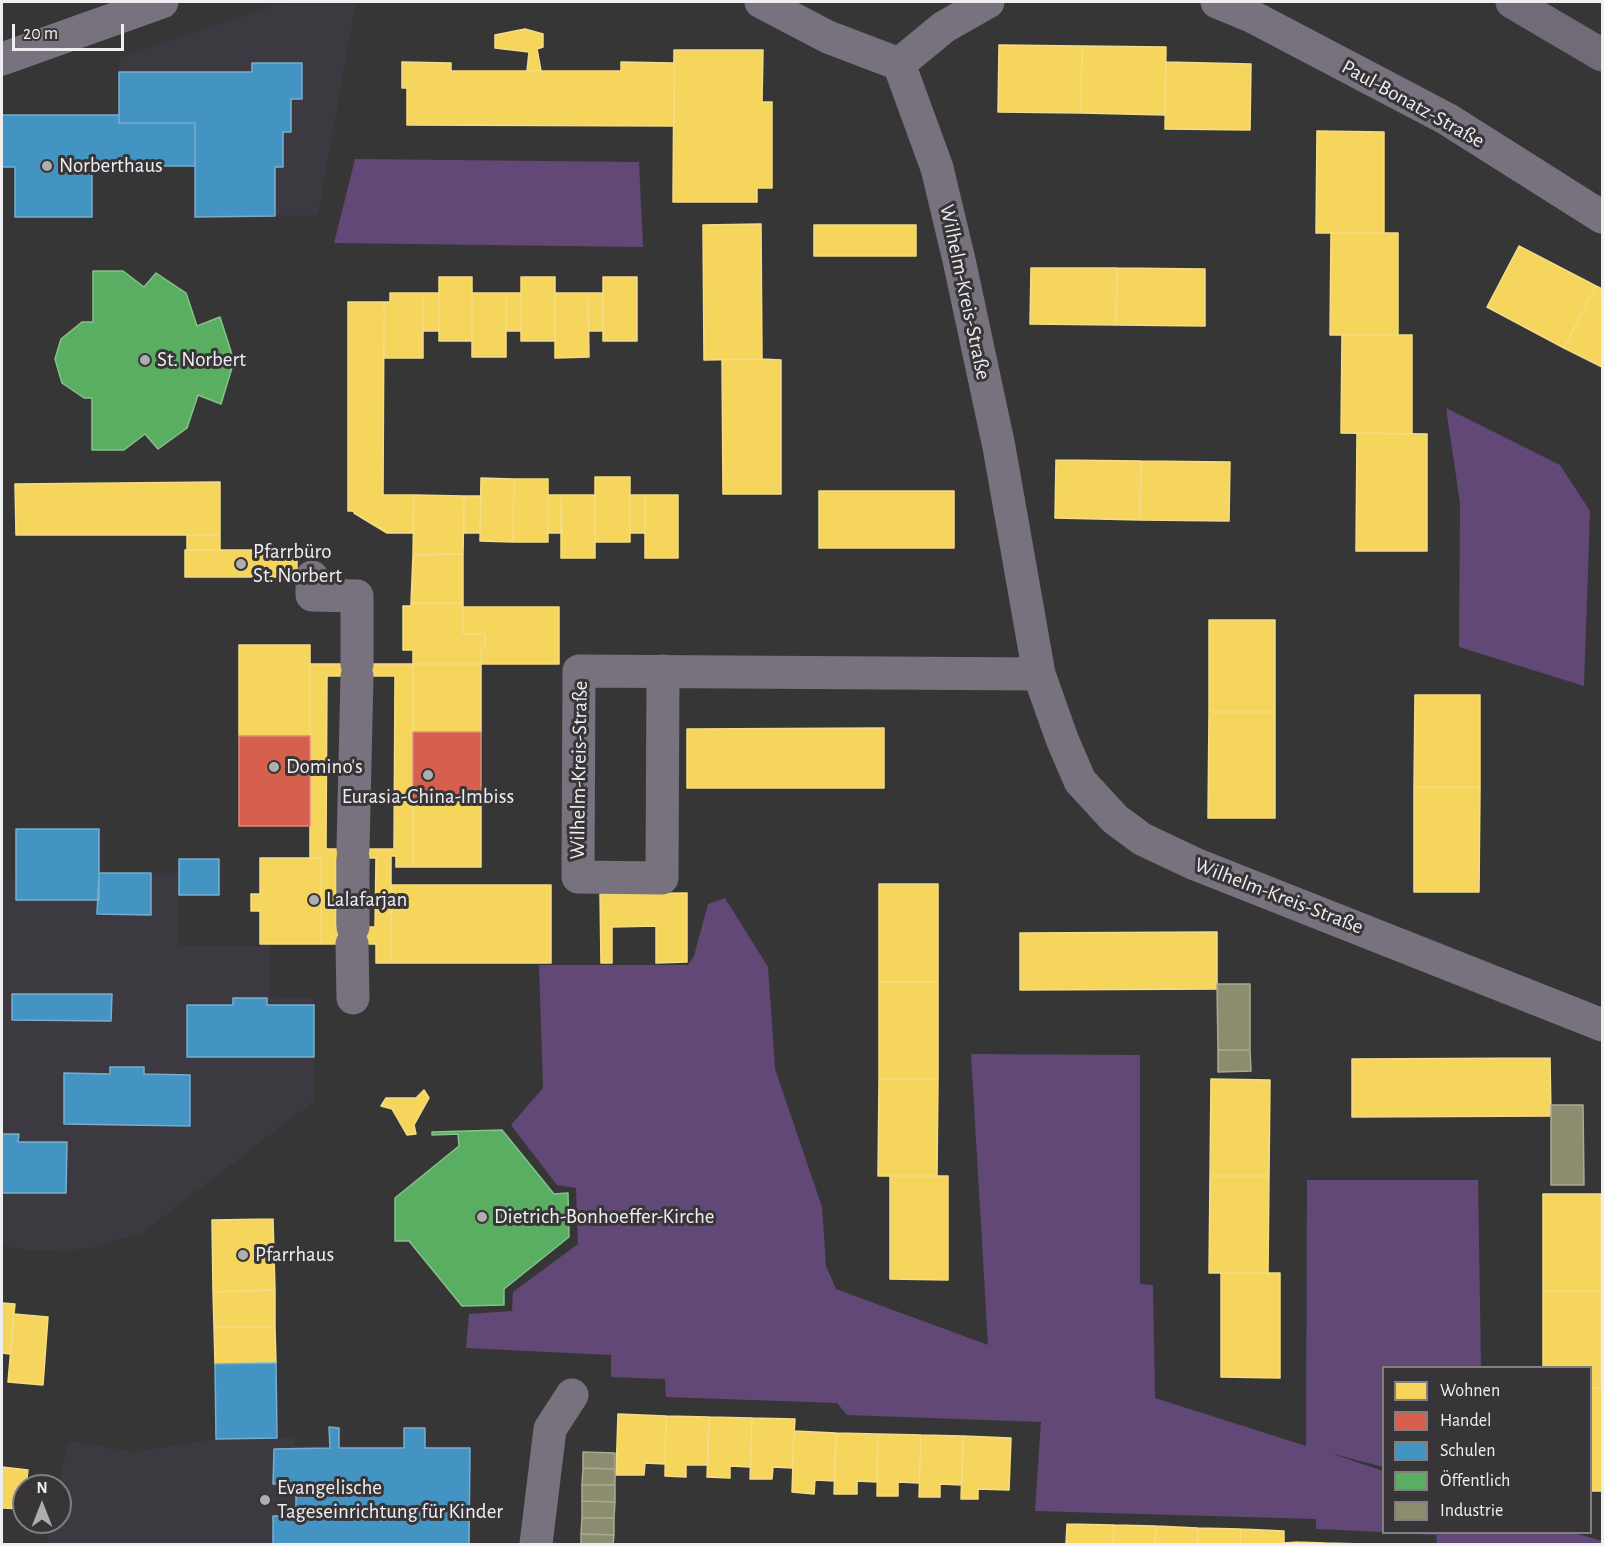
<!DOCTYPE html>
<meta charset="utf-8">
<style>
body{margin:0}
#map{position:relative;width:1604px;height:1546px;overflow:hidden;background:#373637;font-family:"Alegreya Sans",sans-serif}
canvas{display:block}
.frame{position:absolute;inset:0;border:3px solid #efeef0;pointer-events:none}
.legend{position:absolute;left:1382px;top:1366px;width:210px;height:168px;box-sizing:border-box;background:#373538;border:2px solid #817f82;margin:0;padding:8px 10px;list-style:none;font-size:18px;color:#efeef0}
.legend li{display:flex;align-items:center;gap:12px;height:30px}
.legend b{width:30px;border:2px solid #817f82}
.north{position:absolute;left:12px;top:1474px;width:60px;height:60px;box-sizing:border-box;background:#373538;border:2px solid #817f82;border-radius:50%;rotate:0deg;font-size:16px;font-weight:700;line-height:24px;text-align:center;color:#efeef0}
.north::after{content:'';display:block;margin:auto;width:21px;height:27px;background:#afaeaf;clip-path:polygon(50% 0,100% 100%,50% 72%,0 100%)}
.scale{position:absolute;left:12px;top:24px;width:112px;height:27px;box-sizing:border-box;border:3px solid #efeef0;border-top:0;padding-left:8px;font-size:18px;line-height:21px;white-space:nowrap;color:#efeef0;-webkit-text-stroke:4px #373538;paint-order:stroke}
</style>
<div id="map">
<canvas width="1604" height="1546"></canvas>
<div class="frame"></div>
<ul class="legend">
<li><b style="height:16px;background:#f6d55c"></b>Wohnen</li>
<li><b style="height:16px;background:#d6604d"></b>Handel</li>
<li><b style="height:16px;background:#4393c3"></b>Schulen</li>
<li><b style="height:16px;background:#5aae61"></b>Öffentlich</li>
<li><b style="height:16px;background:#8c8c6e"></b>Industrie</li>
</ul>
<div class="north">N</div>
<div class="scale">20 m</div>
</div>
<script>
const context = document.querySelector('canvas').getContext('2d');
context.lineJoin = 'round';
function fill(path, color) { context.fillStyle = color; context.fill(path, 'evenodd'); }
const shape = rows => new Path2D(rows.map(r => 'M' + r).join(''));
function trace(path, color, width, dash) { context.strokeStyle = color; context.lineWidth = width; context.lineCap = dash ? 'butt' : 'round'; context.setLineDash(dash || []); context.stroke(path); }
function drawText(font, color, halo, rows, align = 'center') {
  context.font = font + ' "Alegreya Sans",sans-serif'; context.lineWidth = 6; context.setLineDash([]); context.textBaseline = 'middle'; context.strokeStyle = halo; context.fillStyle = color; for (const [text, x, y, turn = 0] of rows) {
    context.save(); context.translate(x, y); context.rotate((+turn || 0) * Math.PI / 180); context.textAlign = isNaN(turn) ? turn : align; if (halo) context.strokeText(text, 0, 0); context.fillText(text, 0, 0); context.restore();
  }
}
const built = shape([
 [285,2,356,2,318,215,195,217,195,123,119,123,119,58],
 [16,829,99,829,99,873,179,873,179,946,263,946,263,944,270,944,269,997,314,998,314,1101,142,1233,86,1249,24,1250,2,1245,2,880,16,879],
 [277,1438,294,1438,295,1446,470,1446,469,1544,46,1544,51,1522,60,1522,59,1486,68,1441,133,1452,216,1439]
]);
const green = shape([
 [355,159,639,162,643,247,334,243],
 [1446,408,1560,465,1590,511,1584,686,1459,647,1460,503],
 [725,898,768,967,775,1069,822,1207,826,1266,836,1289,988,1345,971,1054,1140,1055,1140,1284,1153,1285,1155,1398,1306,1446,1307,1180,1478,1180,1481,1367,1384,1368,1383,1467,1330,1453,1383,1471,1383,1532,1316,1529,1316,1519,1035,1511,1041,1422,847,1415,837,1403,666,1397,665,1379,611,1377,611,1355,466,1348,469,1314,512,1311,513,1292,578,1244,576,1188,557,1185,511,1125,543,1088,539,965,688,965,694,956,708,904],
 [1393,1533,1575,1533,1602,1541,1602,1544,1437,1544,1436,1535]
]);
const homes = shape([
 [525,29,543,34,543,47,537,49,541,71,527,71,529,52,495,48,495,35,525,29],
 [999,45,1082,46,1081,113,998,112,999,45],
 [1082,46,1166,47,1165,115,1081,113,1082,46],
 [674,50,763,50,762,102,772,102,772,188,757,188,757,202,673,202,674,50],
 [402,62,451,63,451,71,621,71,621,62,674,63,674,126,407,125,407,88,402,88,402,62],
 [1166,62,1251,64,1250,130,1165,129,1166,62],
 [1317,131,1384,132,1384,233,1316,233,1317,131],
 [761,224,762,359,704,360,703,225,761,224],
 [814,225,916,225,916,256,814,256,814,225],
 [1331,233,1398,233,1398,335,1330,335,1331,233],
 [1519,246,1596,286,1564,348,1487,307,1519,246],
 [1031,268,1117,268,1116,325,1030,324,1031,268],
 [1117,268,1205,269,1205,326,1116,325,1117,268],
 [439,277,472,277,472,341,439,341,439,277],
 [521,277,555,277,555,341,521,341,521,277],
 [603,277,637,277,637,341,603,341,603,277],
 [1596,286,1602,289,1602,367,1564,348,1596,286],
 [390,293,423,293,423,358,384,358,384,302,390,302,390,293],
 [423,293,439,293,439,331,423,331,423,293],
 [472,293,506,293,506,357,472,357,472,293],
 [506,293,521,293,521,331,506,331,506,293],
 [555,293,588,293,589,357,555,358,555,293],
 [588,293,602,293,603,331,589,331,588,293],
 [348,302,384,302,383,495,414,495,413,533,387,533,354,513,354,511,348,511,348,302],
 [1342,335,1412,335,1412,434,1341,433,1342,335],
 [762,359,781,360,781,494,723,494,722,360,762,359],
 [1357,433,1427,434,1427,551,1356,551,1357,433],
 [1056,460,1141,461,1140,520,1055,518,1056,460],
 [1141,461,1230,462,1229,521,1140,520,1141,461],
 [595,477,630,477,630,542,595,542,595,477],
 [481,478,514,479,513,542,480,541,481,478],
 [514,479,548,479,548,542,513,542,514,479],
 [220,482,220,535,16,535,15,484,220,482],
 [819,491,954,491,954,548,819,548,819,491],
 [414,495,464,496,463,554,413,555,414,495],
 [548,495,561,495,562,533,548,533,548,495],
 [561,495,595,495,595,558,561,558,561,495],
 [630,495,645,495,645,533,630,533,630,495],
 [645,495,678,495,678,558,645,558,645,495],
 [464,496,481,496,480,533,464,533,464,496],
 [187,535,220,535,220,550,187,550,187,535],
 [185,550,297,550,297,577,185,577,185,550],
 [463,554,463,603,411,603,413,555,463,554],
 [411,603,463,603,463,634,485,634,485,648,481,648,481,664,413,664,413,650,403,650,403,606,411,606,411,603],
 [463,607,559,607,559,664,481,664,481,648,485,648,485,634,463,634,463,607],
 [1209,620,1275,620,1275,712,1209,712,1209,620],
 [239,645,310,645,310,736,239,736,239,645],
 [310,664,413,664,413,867,396,867,396,856,391,856,391,963,376,963,376,944,321,944,321,858,310,858,310,664],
 [327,676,395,676,394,849,326,849,327,676],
 [336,858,376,858,375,927,336,927,336,858],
 [413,664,481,664,481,732,413,732,413,664],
 [1415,695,1480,695,1480,787,1414,787,1415,695],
 [1209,712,1275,712,1275,818,1208,818,1209,712],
 [884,728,884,788,687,788,687,729,884,728],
 [1414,787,1480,787,1479,892,1414,892,1414,787],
 [413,801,481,801,481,867,413,867,413,801],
 [260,858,321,858,321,944,260,944,260,911,251,911,251,894,260,894,260,858],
 [879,884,938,884,938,982,879,982,879,884],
 [391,885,551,885,551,963,391,963,391,885],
 [687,893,687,962,656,963,656,926,612,927,612,963,601,963,600,894,687,893],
 [1217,932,1217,989,1020,990,1020,933,1217,932],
 [879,982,938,982,938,1079,879,1079,879,982],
 [1550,1058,1551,1116,1352,1117,1352,1059,1550,1058],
 [879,1079,938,1079,937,1176,878,1176,879,1079],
 [1211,1079,1270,1080,1269,1176,1210,1176,1211,1079],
 [424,1090,429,1098,414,1125,416,1134,407,1135,392,1109,381,1106,386,1098,416,1098,424,1090],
 [890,1176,948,1176,948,1280,890,1279,890,1176],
 [1210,1176,1269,1176,1268,1273,1209,1273,1210,1176],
 [1543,1194,1601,1194,1601,1291,1543,1291,1543,1194],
 [273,1219,275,1290,213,1292,212,1220,273,1219],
 [1221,1273,1280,1273,1280,1378,1221,1377,1221,1273],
 [275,1290,275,1327,214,1327,213,1292,275,1290],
 [1543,1291,1601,1291,1601,1388,1590,1388,1590,1368,1543,1368,1543,1291],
 [2,1303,15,1304,10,1354,2,1353,2,1303],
 [14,1314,48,1317,43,1385,8,1382,14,1314],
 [214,1327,275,1327,276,1363,215,1364,214,1327],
 [1590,1388,1602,1388,1602,1491,1590,1491,1590,1388],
 [618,1414,666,1416,665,1464,645,1463,644,1475,616,1475,618,1414],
 [666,1416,709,1417,708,1465,686,1465,686,1477,665,1476,666,1416],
 [709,1417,752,1418,750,1467,730,1466,730,1478,707,1477,709,1417],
 [752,1418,795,1419,792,1468,773,1467,772,1479,750,1479,752,1418],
 [794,1431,836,1433,835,1481,815,1480,814,1494,792,1492,794,1431],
 [836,1433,878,1434,877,1482,857,1481,857,1494,834,1494,836,1433],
 [878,1434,921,1435,919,1483,898,1482,898,1496,877,1496,878,1434],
 [921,1435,963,1436,962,1485,940,1484,940,1497,919,1497,921,1435],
 [963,1436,1011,1438,1009,1490,978,1489,978,1499,961,1499,963,1436],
 [2,1467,28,1470,26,1486,24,1486,24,1509,2,1508,2,1467],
 [1067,1524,1114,1525,1113,1544,1066,1544,1067,1524],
 [1114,1525,1156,1526,1155,1544,1113,1544,1114,1525],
 [1156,1526,1198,1528,1198,1544,1155,1544,1156,1526],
 [1198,1528,1241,1529,1240,1544,1198,1544,1198,1528],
 [1241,1529,1284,1531,1284,1543,1283,1544,1240,1544,1241,1529],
 [1298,1542,1325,1543,1325,1544,1283,1544,1283,1543,1298,1542],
 [1325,1543,1364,1544,1325,1544,1325,1543]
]);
const shops = shape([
 [413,732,481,732,481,801,413,801,413,732],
 [239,736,310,736,310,826,239,826,239,736]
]);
const schools = shape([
 [252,63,302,63,302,99,291,99,291,132,283,132,283,167,275,167,275,216,195,217,195,123,119,123,119,72,252,72,252,63],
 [2,115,119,115,119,123,195,123,195,166,92,166,92,217,15,217,15,167,2,167,2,115],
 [16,829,99,829,99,900,16,900,16,829],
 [179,859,219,859,219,895,179,895,179,859],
 [99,873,151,873,151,915,97,914,99,873],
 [12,994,112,994,111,1021,12,1020,12,994],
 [233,998,267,998,267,1005,314,1005,314,1057,187,1057,187,1005,233,1005,233,998],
 [110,1067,144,1067,144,1074,190,1075,190,1126,64,1124,64,1073,110,1074,110,1067],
 [2,1134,19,1134,18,1142,67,1142,66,1193,2,1193,2,1134],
 [276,1363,277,1438,216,1439,215,1364,276,1363],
 [329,1427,339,1428,339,1448,404,1448,404,1428,425,1428,425,1448,470,1448,469,1544,273,1544,273,1516,296,1516,296,1484,273,1484,274,1449,330,1448,329,1427]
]);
const public = shape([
 [93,271,123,271,144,287,156,273,186,293,197,326,220,317,234,361,221,404,198,395,187,428,158,449,145,434,124,450,92,450,92,398,84,398,62,383,55,359,61,339,82,322,93,322,93,271],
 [502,1130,554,1194,568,1193,569,1237,504,1289,504,1305,462,1306,409,1241,395,1241,395,1198,459,1146,458,1134,432,1135,432,1132,502,1130]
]);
const industry = shape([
 [1217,984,1250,984,1250,1050,1218,1050,1217,984],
 [1218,1050,1250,1050,1251,1071,1218,1072,1218,1050],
 [1551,1105,1583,1105,1584,1185,1551,1185,1551,1105],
 [583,1452,615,1453,615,1469,583,1468,583,1452],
 [583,1468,615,1469,615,1485,582,1485,583,1468],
 [582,1485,615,1485,615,1502,582,1501,582,1485],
 [582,1501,615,1502,614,1518,582,1518,582,1501],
 [582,1518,614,1518,614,1535,581,1534,582,1518],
 [581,1534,614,1535,613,1544,581,1544,581,1534]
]);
const street = shape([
 [761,2,828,37,899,64,937,168,959,260,999,447,1039,674,1062,739,1080,781,1115,819,1142,839,1195,864,1602,1025],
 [1217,2,1251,16,1447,119,1602,217],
 [2,59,162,2],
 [899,64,944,27,988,2],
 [312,577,312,595,357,596,357,664],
 [663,671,662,878,578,877,579,671,1039,674],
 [353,849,357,676],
 [353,927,353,858],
 [352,944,353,998],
 [536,1544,550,1429,572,1395]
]);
const secondary = shape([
 [1512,2,1602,55]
]);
const markers = [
 [47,166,6,"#afaeaf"],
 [145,360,6,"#afaeaf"],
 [241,564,6,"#afaeaf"],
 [274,767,6,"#afaeaf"],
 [428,775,6,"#afaeaf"],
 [314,900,6,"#afaeaf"],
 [482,1217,6,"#afaeaf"],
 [243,1255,6,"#afaeaf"],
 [265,1500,6,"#afaeaf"]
];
const streetNames = [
 ["Paul-Bonatz-Straße",1413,104,29],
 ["Wilhelm-Kreis-Straße",965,292,78],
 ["Wilhelm-Kreis-Straße",579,770,-89],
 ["Wilhelm-Kreis-Straße",1279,896,21]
];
const poiNames = [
 ["Norberthaus",59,166],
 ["St. Norbert",157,360],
 ["Pfarrbüro",253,552],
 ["St. Norbert",253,576],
 ["Domino's",286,767],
 ["Eurasia-China-Imbiss",428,797,"center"],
 ["Lalafarjan",326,900],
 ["Dietrich-Bonhoeffer-Kirche",494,1217],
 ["Pfarrhaus",255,1255],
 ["Evangelische",277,1488],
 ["Tageseinrichtung für Kinder",277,1512]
];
fill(built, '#3d3941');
fill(green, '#614876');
fill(homes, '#f6d55c');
trace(homes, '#f4dc88', 1.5);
fill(shops, '#d6604d');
trace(shops, '#de8b7e', 1.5);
fill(schools, '#4393c3');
trace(schools, '#77aed0', 1.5);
fill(public, '#5aae61');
trace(public, '#87c18c', 1.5);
fill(industry, '#8c8c6e');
trace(industry, '#aaa995', 1.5);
trace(street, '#78727e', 33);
trace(secondary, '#716b77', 33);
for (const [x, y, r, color] of markers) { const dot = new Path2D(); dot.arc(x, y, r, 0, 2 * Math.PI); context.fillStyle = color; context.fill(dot); trace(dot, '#373538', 2); }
drawText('21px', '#efeef0', '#373538', streetNames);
drawText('21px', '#efeef0', '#373538', poiNames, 'left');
</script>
